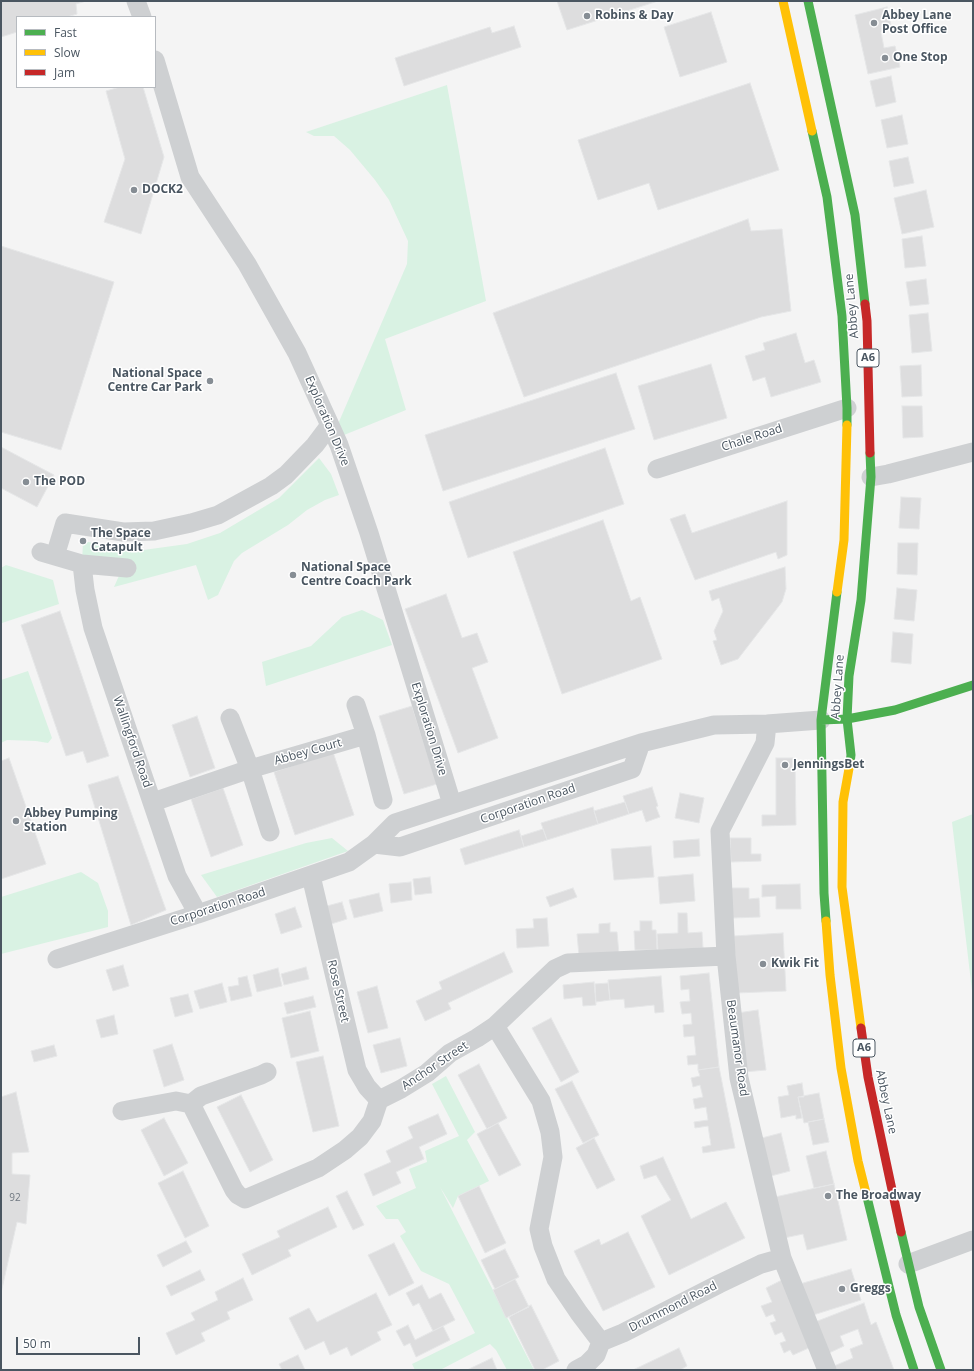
<!DOCTYPE html>
<style>
body{margin:0}
#map{position:relative;width:974px;height:1371px;overflow:hidden;background:#f4f4f4;font-family:"Open Sans",sans-serif}
canvas{display:block}
.frame{position:absolute;inset:0;border:2px solid #4a5661;pointer-events:none}
.legend{position:absolute;left:16px;top:16px;width:140px;height:72px;box-sizing:border-box;background:#fff;border:1px solid #b7bbc0;margin:0;padding:5px 7px;list-style:none;font-size:12px;color:#4a5661}
.legend li{display:flex;align-items:center;gap:8px;height:20px}
.legend b{width:20px;border:1px solid #b7bbc0}
.scale{position:absolute;left:16px;top:1337px;width:124px;height:18px;box-sizing:border-box;border:2px solid #4a5661;border-top:0;padding-left:5px;font-size:12px;line-height:14px;white-space:nowrap;color:#4a5661;-webkit-text-stroke:3px #fff;paint-order:stroke}
</style>
<div id="map">
<canvas width="974" height="1371"></canvas>
<div class="frame"></div>
<ul class="legend">
<li><b style="height:5px;background:#4caf50"></b>Fast</li>
<li><b style="height:5px;background:#ffc107"></b>Slow</li>
<li><b style="height:5px;background:#c62828"></b>Jam</li>
</ul>
<div class="scale">50 m</div>
</div>
<script>
const context = document.querySelector('canvas').getContext('2d');
context.lineJoin = 'round';
function fill(path, color) { context.fillStyle = color; context.fill(path, 'evenodd'); }
const shape = rows => new Path2D(rows.map(r => 'M' + r).join(''));
function trace(path, color, width, dash) { context.strokeStyle = color; context.lineWidth = width; context.lineCap = dash ? 'butt' : 'round'; context.setLineDash(dash || []); context.stroke(path); }
function drawText(font, color, halo, rows, align = 'center') {
  context.font = font + ' "Open Sans",sans-serif'; context.lineWidth = 3; context.setLineDash([]); context.textBaseline = 'middle'; context.strokeStyle = halo; context.fillStyle = color; for (const [text, x, y, turn = 0] of rows) {
    context.save(); context.translate(x, y); context.rotate((+turn || 0) * Math.PI / 180); context.textAlign = isNaN(turn) ? turn : align; if (halo) context.strokeText(text, 0, 0); context.fillText(text, 0, 0); context.restore();
  }
}
const green = shape([
 [447,85,486,301,385,339,406,410,344,435,338,424,407,264,408,241,389,200,375,180,350,150,334,136,314,136,306,132],
 [319,458,331,474,339,495,325,500,307,510,288,525,242,553,234,561,218,595,208,600,196,565,114,587,126,560,82,564,83,541,136,551,187,544,220,533,279,498],
 [6,565,53,580,59,604,2,623,1,627,1,568],
 [362,610,383,620,392,645,266,686,262,662,311,646,342,617],
 [28,671,52,738,48,743,36,741,7,740,1,743,1,680],
 [973,814,973,999,952,822],
 [332,838,348,851,217,897,201,875,306,843],
 [81,872,98,883,108,911,108,927,1,954,1,897],
 [446,1076,475,1132,467,1140,489,1181,458,1196,453,1208,440,1187,534,1370,507,1370,496,1350,490,1344,440,1370,415,1370,412,1364,475,1333,449,1284,421,1271,400,1236,406,1232,398,1219,386,1219,376,1206,416,1188,409,1169,427,1162,425,1151,459,1136,432,1084]
]);
const building = shape([
 [1,1,86,1,76,4,77,14,67,17,17,17,17,32,1,37,1,1],
 [557,1,658,1,567,30,557,1],
 [887,7,892,30,881,32,884,48,895,46,900,67,868,74,855,15,887,7],
 [711,12,727,62,680,77,664,27,711,12],
 [514,26,521,47,404,86,395,58,490,27,492,33,514,26],
 [891,76,896,102,876,107,870,81,891,76],
 [750,83,779,170,658,210,649,183,598,200,578,140,750,83],
 [120,87,143,87,164,157,141,234,104,222,125,159,106,91,120,87],
 [902,115,908,144,887,148,881,120,902,115],
 [908,157,914,183,894,187,889,161,908,157],
 [926,190,934,227,902,234,894,198,926,190],
 [748,219,751,231,782,229,791,311,761,317,524,397,493,313,748,219],
 [922,236,926,266,905,268,902,239,922,236],
 [1,246,114,282,61,450,1,432,1,246],
 [926,279,929,304,910,306,906,282,926,279],
 [928,313,932,351,912,353,909,315,928,313],
 [796,333,805,363,814,360,821,382,771,397,765,377,753,381,745,356,765,350,763,343,796,333],
 [711,364,727,418,654,440,638,386,711,364],
 [921,365,922,396,902,397,900,366,921,365],
 [616,373,635,429,443,491,425,435,616,373],
 [902,406,922,406,923,437,903,438,902,406],
 [1,447,54,475,37,507,1,488,1,447],
 [605,448,624,504,468,558,449,502,605,448],
 [901,497,921,498,919,529,899,528,901,497],
 [787,501,787,555,778,559,776,552,695,580,670,519,685,514,692,533,787,501],
 [603,520,631,601,640,597,662,659,562,694,513,552,603,520],
 [898,543,918,543,917,575,897,574,898,543],
 [785,567,786,589,782,602,738,659,721,665,713,641,717,640,714,631,723,611,719,598,712,601,709,591,785,567],
 [897,588,917,590,914,621,894,619,897,588],
 [446,594,462,638,477,633,488,662,472,668,498,738,458,753,405,609,446,594],
 [60,611,109,756,87,763,83,751,66,756,21,625,60,611],
 [893,632,913,634,911,664,891,662,893,632],
 [412,706,437,784,404,794,379,716,412,706],
 [197,716,215,768,190,777,172,725,197,716],
 [333,752,354,815,295,835,274,772,333,752],
 [9,758,46,864,1,879,1,761,9,758],
 [776,758,795,758,796,825,762,826,762,815,776,815,776,758],
 [118,776,166,910,131,925,88,785,118,776],
 [652,787,658,806,656,807,660,817,646,822,642,810,629,814,623,796,652,787],
 [223,788,243,845,211,857,191,799,223,788],
 [680,793,704,798,699,823,675,818,680,793],
 [625,802,629,814,598,824,594,811,625,802],
 [593,807,598,824,547,840,541,823,593,807],
 [543,829,547,840,524,847,521,836,543,829],
 [519,830,524,847,465,865,460,849,519,830],
 [730,838,751,838,751,854,761,854,761,861,731,862,730,838],
 [699,839,700,856,674,858,673,841,699,839],
 [651,846,654,877,614,880,611,849,651,846],
 [693,874,695,901,660,904,658,877,693,874],
 [430,877,432,893,415,895,413,879,430,877],
 [411,882,412,900,391,903,389,884,411,882],
 [800,884,801,909,776,909,776,896,762,897,762,885,800,884],
 [573,888,577,897,550,907,546,897,573,888],
 [731,888,749,888,749,899,759,898,760,917,732,918,731,888],
 [379,893,383,911,354,918,349,900,379,893],
 [342,902,347,919,328,925,323,907,342,902],
 [295,907,302,927,281,934,275,914,295,907],
 [678,913,687,913,688,933,702,932,703,948,658,950,657,934,678,933,678,913],
 [547,918,549,946,517,948,516,929,534,928,533,919,547,918],
 [640,921,652,921,652,930,656,930,657,950,635,950,634,931,640,931,640,921],
 [610,923,610,932,617,932,619,954,579,956,577,934,599,933,599,924,610,923],
 [783,933,786,991,736,993,734,936,783,933],
 [504,952,513,972,448,1003,451,1009,425,1021,416,1001,442,989,439,982,504,952],
 [123,965,129,986,113,991,106,970,123,965],
 [306,967,309,979,284,985,281,974,306,967],
 [278,968,282,986,257,992,253,975,278,968],
 [709,973,719,1067,698,1070,698,1064,688,1065,687,1056,696,1055,694,1036,684,1037,683,1025,692,1024,691,1013,682,1014,680,1002,690,1001,689,989,681,990,680,976,709,973],
 [247,976,252,996,231,1001,228,987,239,985,238,978,247,976],
 [661,976,664,1012,655,1013,654,1005,625,1008,624,999,610,1000,608,980,661,976],
 [594,982,596,1005,583,1006,582,997,564,999,563,985,594,982],
 [222,983,227,1002,200,1009,194,991,222,983],
 [608,983,610,1000,596,1002,595,984,608,983],
 [377,986,388,1028,368,1033,357,992,377,986],
 [188,994,193,1012,175,1017,170,998,188,994],
 [313,996,316,1007,287,1014,284,1003,313,996],
 [758,1010,766,1070,744,1072,737,1013,758,1010],
 [310,1011,319,1051,291,1058,282,1018,310,1011],
 [114,1015,118,1034,101,1038,96,1020,114,1015],
 [551,1018,579,1072,561,1082,532,1028,551,1018],
 [400,1038,407,1066,381,1073,373,1045,400,1038],
 [172,1044,184,1080,164,1087,153,1050,172,1044],
 [54,1045,57,1056,34,1062,31,1051,54,1045],
 [323,1056,339,1126,313,1132,296,1062,323,1056],
 [479,1064,507,1118,487,1129,458,1075,479,1064],
 [719,1067,735,1148,703,1153,702,1147,711,1145,708,1126,695,1128,694,1122,708,1120,706,1107,695,1109,693,1099,703,1097,700,1085,693,1087,691,1078,700,1076,698,1070,719,1067],
 [572,1081,599,1135,583,1143,555,1089,572,1081],
 [802,1083,804,1097,798,1097,802,1118,796,1119,796,1115,781,1118,778,1097,789,1095,787,1086,802,1083],
 [16,1092,29,1152,12,1153,12,1174,30,1175,26,1224,17,1222,1,1293,1,1097,16,1092],
 [819,1093,824,1119,804,1123,798,1097,819,1093],
 [241,1095,273,1160,250,1172,217,1107,241,1095],
 [438,1114,447,1134,419,1147,424,1159,396,1172,401,1183,373,1196,364,1174,391,1162,386,1151,413,1138,408,1127,438,1114],
 [164,1118,188,1163,164,1176,141,1130,164,1118],
 [824,1119,829,1142,813,1145,808,1122,824,1119],
 [498,1123,521,1165,499,1176,477,1134,498,1123],
 [781,1133,790,1171,767,1177,758,1139,781,1133],
 [594,1138,615,1180,597,1189,576,1148,594,1138],
 [826,1151,834,1184,814,1188,806,1156,826,1151],
 [663,1157,691,1219,726,1202,745,1238,669,1275,641,1216,671,1200,656,1175,644,1179,640,1166,663,1157],
 [183,1171,209,1226,185,1238,158,1183,183,1171],
 [834,1184,847,1240,807,1250,803,1234,784,1238,775,1197,834,1184],
 [479,1186,506,1243,485,1253,458,1196,479,1186],
 [347,1191,364,1225,353,1230,336,1196,347,1191],
 [328,1207,337,1227,288,1250,291,1256,252,1275,242,1254,280,1237,277,1231,328,1207],
 [628,1232,655,1287,603,1311,574,1251,599,1239,601,1245,628,1232],
 [186,1241,192,1252,163,1267,157,1255,186,1241],
 [394,1243,414,1283,389,1296,368,1255,394,1243],
 [505,1249,519,1277,495,1289,481,1260,505,1249],
 [851,1269,861,1300,810,1316,800,1284,851,1269],
 [200,1270,205,1280,171,1296,166,1286,200,1270],
 [243,1278,253,1300,227,1312,230,1319,201,1333,205,1341,176,1355,166,1333,195,1320,191,1313,218,1300,215,1292,243,1278],
 [515,1279,529,1307,506,1318,493,1290,515,1279],
 [782,1280,811,1347,793,1355,790,1350,784,1353,780,1343,786,1341,782,1332,775,1335,770,1323,776,1321,773,1314,766,1317,761,1306,772,1302,766,1288,782,1280],
 [422,1285,429,1299,441,1293,455,1320,433,1331,419,1303,413,1306,406,1293,422,1285],
 [376,1293,392,1325,377,1332,381,1340,351,1356,347,1347,330,1355,324,1341,305,1350,289,1318,309,1308,317,1322,376,1293],
 [864,1303,871,1325,876,1322,894,1370,835,1370,834,1366,853,1358,850,1349,863,1344,858,1329,840,1336,844,1346,829,1353,815,1322,864,1303],
 [531,1305,559,1361,542,1370,535,1370,509,1317,531,1305],
 [408,1325,415,1340,443,1326,450,1340,416,1357,410,1343,404,1346,396,1331,408,1325],
 [679,1348,687,1366,680,1370,633,1370,679,1348],
 [298,1355,305,1370,282,1370,279,1364,298,1355],
 [492,1358,497,1370,467,1370,492,1358]
]);
const street = shape([
 [136,1,142,17],
 [155,60,190,177,247,264,297,353,339,445,369,533,452,804],
 [657,469,847,408],
 [871,477,888,474,973,452],
 [41,552,82,564,127,568],
 [55,556,65,523,123,532,154,531,191,523,218,515,271,486,286,475,315,445,330,425],
 [82,564,85,590,93,628,177,876,198,914],
 [356,705,366,735],
 [230,718,250,769,270,832],
 [767,724,765,743,720,831,726,956,739,1078,782,1258,827,1370],
 [153,802,250,769,366,735,383,800],
 [374,844,400,847,632,769,641,743],
 [311,876,357,1070,367,1087,379,1100],
 [57,959,198,914,349,862,374,844,395,823,641,743,714,725,767,724,821,720],
 [495,1026,541,1101,550,1132,553,1157,539,1229,543,1246,556,1279,579,1313,601,1342],
 [267,1072,261,1075,201,1096,191,1104,234,1190,238,1195,245,1199,318,1168,345,1150,360,1137,372,1121,379,1100,401,1089,427,1073,450,1053,477,1038,495,1026,555,969,568,963,726,956],
 [122,1111,176,1101,191,1104],
 [908,1264,973,1240],
 [576,1370,587,1364,596,1355,601,1342,623,1333,719,1284,761,1264,782,1258]
]);
const fast = shape([
 [808,1,855,215,865,304],
 [812,131,827,197,842,316,847,408,847,425],
 [821,720,847,719,895,710,973,685],
 [850,763,851,755,847,719,849,676,861,600,871,477,870,453],
 [826,921,824,893,821,720,837,592],
 [866,1193,896,1315,914,1370],
 [901,1232,919,1307,941,1370]
]);
const slow = shape([
 [783,1,812,131],
 [837,592,844,540,847,425],
 [850,763,843,802,842,887,861,1028],
 [826,921,830,975,841,1068,858,1161,866,1193]
]);
const jam = shape([
 [865,304,867,321,870,453],
 [861,1028,868,1077,901,1232]
]);
const markers = [
 [587,16,4,"#868d94"],
 [874,23,4,"#868d94"],
 [885,58,4,"#868d94"],
 [134,190,4,"#868d94"],
 [210,381,4,"#868d94"],
 [26,482,4,"#868d94"],
 [83,541,4,"#868d94"],
 [293,575,4,"#868d94"],
 [785,765,4,"#868d94"],
 [16,821,4,"#868d94"],
 [763,964,4,"#868d94"],
 [828,1196,4,"#868d94"],
 [842,1289,4,"#868d94"]
];
const numberNames = [
 ["92",15,1198]
];
const shields = [
 [868,358,22],
 [864,1048,22]
];
const shieldNames = [
 ["A6",868,358],
 ["A6",864,1048]
];
const poiNames = [
 ["Robins & Day",595,16],
 ["Abbey Lane",882,16],
 ["Post Office",882,30],
 ["One Stop",893,58],
 ["DOCK2",142,190],
 ["National Space",202,374,"right"],
 ["Centre Car Park",202,388,"right"],
 ["The POD",34,482],
 ["The Space",91,534],
 ["Catapult",91,548],
 ["National Space",301,568],
 ["Centre Coach Park",301,582],
 ["JenningsBet",793,765],
 ["Abbey Pumping",24,814],
 ["Station",24,828],
 ["Kwik Fit",771,964],
 ["The Broadway",836,1196],
 ["Greggs",850,1289]
];
const streetNames = [
 ["Abbey Lane",852,306,-95],
 ["Exploration Drive",327,421,67],
 ["Chale Road",752,438,-18],
 ["Abbey Lane",838,687,-86],
 ["Exploration Drive",429,729,73],
 ["Wallingford Road",132,742,71],
 ["Abbey Court",308,752,-16],
 ["Corporation Road",528,804,-19],
 ["Corporation Road",218,907,-18],
 ["Rose Street",338,991,77],
 ["Beaumanor Road",737,1048,82],
 ["Anchor Street",435,1066,-34],
 ["Abbey Lane",886,1102,78],
 ["Drummond Road",673,1307,-27]
];
fill(green, '#d9f2e3');
fill(building, '#ddddde');
trace(building, '#e5e6e7', 1);
trace(street, '#ced0d2', 19);
trace(fast, '#4caf50', 9);
trace(slow, '#ffc107', 9);
trace(jam, '#c62828', 9);
for (const [x, y, r, color] of markers) { const dot = new Path2D(); dot.arc(x, y, r, 0, 2 * Math.PI); context.fillStyle = color; context.fill(dot); trace(dot, '#fff', 1.5); }
drawText('10px', '#707881', null, numberNames);
for (const [x, y, w] of shields) { const box = new Path2D(); box.roundRect(x - w / 2, y - 9, w, 18, 3); context.fillStyle = '#fff'; context.fill(box); trace(box, '#4a5661', 1); }
drawText('bold 11px', '#4a5661', null, shieldNames);
drawText('bold 12px', '#4a5661', '#fff', poiNames, 'left');
drawText('12px', '#4a5661', '#fff', streetNames);
</script>
